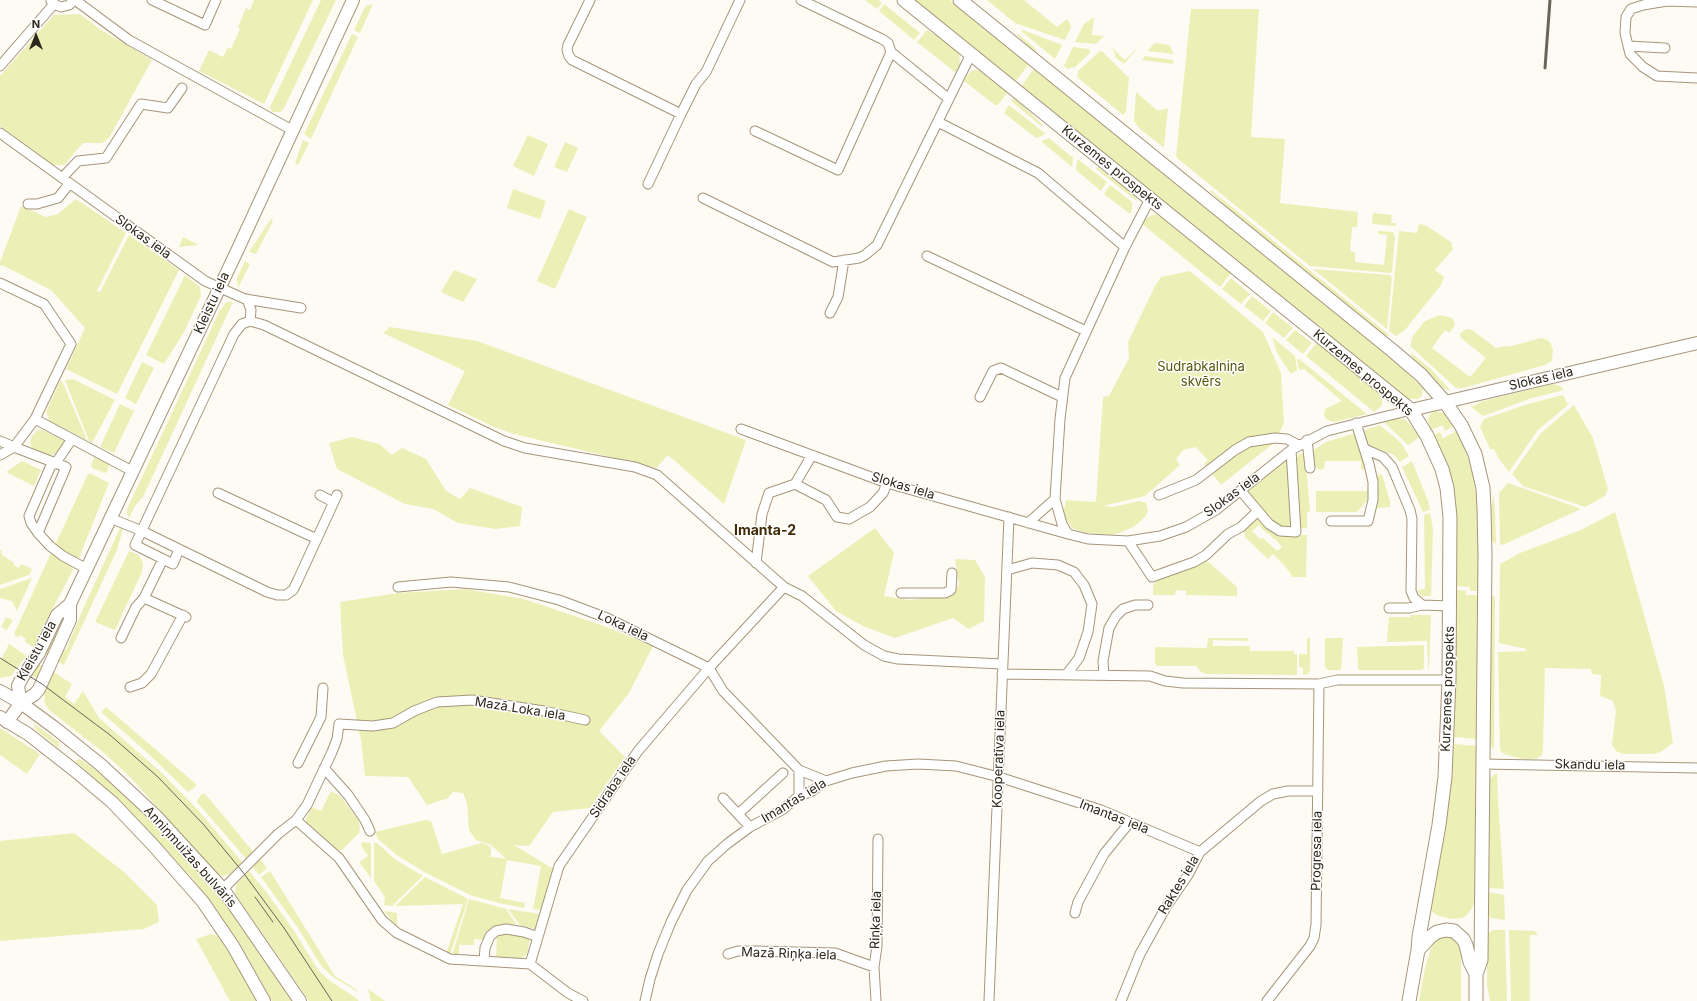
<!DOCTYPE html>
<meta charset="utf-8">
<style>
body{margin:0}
#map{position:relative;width:1697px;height:1001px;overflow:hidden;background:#fefbf4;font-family:Inter,sans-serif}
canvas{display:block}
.north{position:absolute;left:16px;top:16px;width:40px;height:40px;-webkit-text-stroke:3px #fff;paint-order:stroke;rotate:0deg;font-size:11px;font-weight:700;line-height:16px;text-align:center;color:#2d261a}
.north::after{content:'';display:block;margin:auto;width:14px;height:18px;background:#2d261a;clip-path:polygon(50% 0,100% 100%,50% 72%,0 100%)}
</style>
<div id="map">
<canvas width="1697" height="1001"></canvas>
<div class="north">N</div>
</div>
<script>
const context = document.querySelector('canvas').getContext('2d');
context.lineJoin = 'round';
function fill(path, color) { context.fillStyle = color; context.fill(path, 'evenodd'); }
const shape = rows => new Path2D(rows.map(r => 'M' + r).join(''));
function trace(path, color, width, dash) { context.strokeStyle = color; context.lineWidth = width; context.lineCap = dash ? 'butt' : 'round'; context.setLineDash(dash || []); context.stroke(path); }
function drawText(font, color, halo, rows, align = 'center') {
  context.font = font + ' Inter,sans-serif'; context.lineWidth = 3; context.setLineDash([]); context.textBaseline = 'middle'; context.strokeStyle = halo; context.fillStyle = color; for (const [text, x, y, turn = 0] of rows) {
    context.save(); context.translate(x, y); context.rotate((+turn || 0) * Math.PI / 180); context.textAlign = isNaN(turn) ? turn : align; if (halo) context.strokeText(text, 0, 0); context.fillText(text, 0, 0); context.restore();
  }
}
const green = shape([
 [254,0,313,0,264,104,199,71,209,50,223,57,228,47,231,49,240,29,238,27,246,8,250,10],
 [321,0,336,0,284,108,281,112,272,112,270,107],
 [865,0,879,0,882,3,877,9],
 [914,0,950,0,1029,64,1015,82],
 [987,0,1024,0,1057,27,1067,19,1070,23,1071,28,1065,40,1015,23],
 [373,4,360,33,354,30,364,9,366,6],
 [884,4,920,33,914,40,879,11],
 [1191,9,1259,9,1251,137,1285,139,1280,203,1358,212,1357,227,1352,227,1350,251,1355,252,1355,262,1384,265,1387,235,1378,234,1378,231,1393,232,1395,237,1392,271,1390,273,1310,266,1177,158,1176,156],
 [80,14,101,30,152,60,109,138,102,143,83,143,64,165,53,165,0,126,0,76,54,15],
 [1094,17,1092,35,1104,36,1096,44,1075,42,1084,24],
 [927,30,950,44,959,54,960,65,956,73,917,42],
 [1023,30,1062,45,1055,59,1021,31],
 [352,34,358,37,311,139,304,134],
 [1018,34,1035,48,1036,54,1017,35],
 [1155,43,1169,45,1174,54,1147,51],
 [1141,44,1124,64,1115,57,1115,53,1111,47,1125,60],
 [1073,47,1089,49,1090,53,1075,67,1068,69,1064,66],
 [1100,51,1103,52,1129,78,1126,112,1123,115,1077,77,1078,71],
 [1145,56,1173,60,1173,64,1142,60],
 [1034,68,1401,366,1423,389,1422,396,1418,399,1408,399,1021,87],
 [974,70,979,70,986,74,1008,92,998,105,995,105,964,81,969,73],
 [1136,92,1158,111,1168,108,1164,146,1163,147,1139,128,1134,121],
 [1014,97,1018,101,1043,125,1041,126,1011,101],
 [1009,105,1046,134,1036,138,1004,113],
 [528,135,548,144,534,176,513,166],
 [1049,138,1073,158,1072,167,1041,141],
 [303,140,309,143,298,165,295,163],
 [565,142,578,148,567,172,554,167],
 [1079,160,1107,182,1101,191,1076,170,1077,161],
 [1097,167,1132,192,1138,202,1096,169],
 [1110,185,1132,202,1132,209,1130,214,1104,194],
 [513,189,546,201,540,219,507,208],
 [1211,190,1388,334,1389,336,1383,335,1239,219,1210,191],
 [76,199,126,233,97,291,100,292,129,235,179,270,117,394,66,369,85,328,51,290,2,265,0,266,0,262,21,206,46,217,58,214],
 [569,209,587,217,555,289,537,281],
 [1373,213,1392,215,1391,223,1396,223,1396,226,1372,224],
 [1154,214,1162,217,1231,273,1220,287,1142,224,1145,219],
 [271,219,273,221,256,254,249,252],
 [1421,224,1427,226,1451,242,1453,249,1435,270,1444,277,1441,285,1405,330,1396,336,1389,331,1399,231,1417,233,1419,225],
 [183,237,199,245,179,247],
 [245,261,250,264,238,288,237,278],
 [1313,269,1390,275,1392,278,1387,329],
 [454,270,477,279,463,302,441,292],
 [1190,271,1263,332,1281,373,1284,423,1275,442,1221,485,1204,464,1208,460,1196,447,1183,450,1176,459,1180,465,1145,496,1103,506,1113,507,1139,501,1146,503,1148,511,1145,517,1135,526,1122,532,1111,535,1086,533,1072,528,1063,514,1066,500,1096,502,1103,397,1109,396,1129,358,1128,342,1155,286,1161,277],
 [185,275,200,287,201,296,184,332,164,364,146,355],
 [1231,278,1250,294,1241,304,1222,289],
 [1252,296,1271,311,1263,321,1244,306],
 [226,302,233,302,143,497,135,506,129,518,127,514,127,509,219,312],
 [1273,312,1293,328,1284,338,1265,323],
 [1440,315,1452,318,1455,322,1454,327,1449,333,1445,330,1432,348,1470,377,1486,358,1461,338,1460,334,1466,329,1472,330,1496,348,1507,346,1508,347,1541,338,1545,339,1550,342,1553,349,1552,361,1545,365,1463,388,1456,388,1410,346,1413,336,1425,321],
 [390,327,477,341,746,440,724,504,668,455,656,468,514,434,494,427,448,405,465,371,383,333],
 [1295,330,1312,343,1303,354,1286,340],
 [1272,337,1295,356,1297,370,1291,374,1277,353],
 [1317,342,1379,392,1382,400,1382,405,1379,408,1374,412,1306,356],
 [1410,352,1431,369,1451,391,1443,388,1413,359],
 [1297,359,1299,359,1367,414,1334,422,1327,420,1324,415,1325,409,1342,401,1304,369,1299,370],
 [142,362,154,368,136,404,125,398],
 [73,379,115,400,92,443,89,441,65,380],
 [62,380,62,381,87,440,50,421,46,412,60,381],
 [1553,384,1560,386,1564,390,1529,399,1483,416,1471,407,1483,401],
 [1563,395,1568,405,1538,430,1509,472,1499,459,1494,449,1490,449,1480,427,1484,419,1528,404],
 [120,404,134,411,114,453,100,447],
 [1574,405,1593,438,1608,489,1605,496,1585,507,1523,486,1512,474,1541,433],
 [1435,411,1444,413,1454,426,1445,431,1442,425,1431,430,1428,421,1429,415],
 [1396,417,1406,420,1420,437,1408,445,1383,421],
 [1380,425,1401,443,1409,456,1400,462,1394,455,1369,445,1363,431],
 [38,430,42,430,67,442,55,454,48,456,33,451,30,443,31,437],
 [1457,431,1462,441,1472,471,1477,501,1480,536,1479,591,1470,591,1470,587,1456,586,1455,503,1447,463,1434,435,1440,432,1443,438],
 [1355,433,1365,465,1364,470,1361,469,1361,461,1325,461,1324,469,1320,470,1315,467,1313,463,1312,451,1326,442],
 [352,437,379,444,392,455,402,448,426,459,446,491,460,499,470,488,522,507,520,526,495,529,458,523,433,509,405,504,337,469,329,443],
 [1305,453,1310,511,1307,512,1307,528,1299,528,1295,459,1297,458,1299,454],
 [96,457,110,463,107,472,105,473,92,468,91,465,94,458],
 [1287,459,1289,462,1292,522,1288,528,1282,528,1269,519,1248,491],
 [22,461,41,470,34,486,6,472],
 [1412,461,1428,501,1430,510,1423,512,1402,467],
 [90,473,109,483,79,558,72,557,55,545,88,474],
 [1382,474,1390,501,1390,507,1377,508,1376,476],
 [1368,483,1369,483,1369,498,1357,512,1316,512,1316,491,1367,491],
 [1508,483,1568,504,1581,509,1505,544,1500,545,1499,493],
 [1493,493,1495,507,1496,544,1491,540,1491,512],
 [1615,512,1664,686,1673,743,1662,751,1654,754,1623,754,1616,751,1612,744,1616,711,1613,701,1600,696,1601,675,1592,674,1591,669,1545,668,1543,751,1542,755,1538,758,1532,759,1523,759,1507,755,1501,752,1500,749,1498,652,1526,651,1526,649,1499,643,1500,564,1520,553,1581,530],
 [1430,513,1433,529,1431,596,1424,596,1420,595,1418,590,1425,589,1424,515],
 [1257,517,1260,517,1280,535,1307,535,1306,577,1291,577,1291,574,1284,565,1273,554,1268,559,1245,537,1244,529],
 [1259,525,1267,534,1268,533,1274,539,1275,539,1282,547,1277,551,1263,538,1260,539,1252,531],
 [120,528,123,529,117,550,64,665,57,661,62,649,66,650,83,609],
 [875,528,894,553,884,596,909,600,949,596,959,585,955,559,975,560,985,577,984,621,969,629,953,618,895,638,863,626,836,611,808,576],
 [0,550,2,551,1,554,13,562,15,566,19,568,21,564,32,569,29,575,0,585],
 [129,551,137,554,141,558,143,564,142,572,115,630,95,622],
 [51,553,70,565,73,570,40,633,44,636,36,649,25,642,26,639,20,635,18,638,14,634],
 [1206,560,1237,587,1237,596,1186,595,1186,591,1176,590,1175,595,1153,595,1153,585,1158,580],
 [32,578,17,611,12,601,0,598,0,589],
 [465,589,524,599,601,625,653,646,629,693,599,731,625,757,590,808,553,812,529,846,514,845,555,870,542,910,533,909,541,866,507,860,500,898,525,903,524,908,499,903,470,895,426,873,398,856,378,839,375,832,425,820,431,821,442,854,482,843,491,847,491,856,487,856,506,859,491,845,476,840,469,830,467,803,463,793,453,792,448,798,427,805,408,777,365,776,361,740,343,655,340,602,398,593],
 [1456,590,1466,591,1466,595,1479,595,1477,739,1454,737],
 [1490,595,1495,597,1494,750,1489,743],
 [1411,615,1431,615,1429,669,1428,668,1427,641,1387,642,1389,617,1410,617],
 [6,617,13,620,7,630,1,627],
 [62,617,65,617,65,618,50,657,43,652],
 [1208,638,1248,638,1248,641,1213,640,1213,646,1250,646,1250,651,1294,651,1294,654,1297,654,1297,675,1206,674,1200,671,1196,666,1157,666,1155,663,1155,647,1207,648],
 [1307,638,1310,638,1310,671,1308,674,1303,675,1303,668,1299,667,1299,654,1307,654],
 [1325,638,1343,638,1341,670,1328,670,1325,667],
 [9,644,31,659,28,661,24,659,11,676,0,678,0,661],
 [1424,645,1424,668,1422,670,1360,670,1358,669,1357,647],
 [37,663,45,668,40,680,31,675],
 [52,671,72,684,65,697,74,704,83,691,99,718,162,773,198,810,243,863,230,874,224,876,218,875,131,778,104,753,49,710,45,704,44,689],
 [106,707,196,784,196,786,188,792,151,756,101,712],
 [33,723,59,742,59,748,36,730],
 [0,728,40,754,27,774,0,755],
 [1453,744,1477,746,1476,898,1472,908,1467,915,1462,918,1450,919,1437,915,1432,912,1430,907,1444,837],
 [80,759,96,770,153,821,218,893,292,1001,272,1001,239,942,192,878,158,841,117,798,75,761],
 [1497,773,1498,799,1504,889,1488,888,1489,781,1489,779],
 [331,791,340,796,358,819,360,827,359,833,342,850,335,850,307,824,306,819,312,807,321,811],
 [202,794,205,794,228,821,254,853,247,860,197,802,198,799],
 [74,833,124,872,157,905,159,922,144,929,0,941,0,841],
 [362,842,371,843,371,878,359,862,368,856,361,846],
 [374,843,377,843,396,860,423,876,392,906,384,905,385,897,374,881],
 [260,859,267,868,259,875,253,867],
 [249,871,268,894,294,931,318,970,330,981,356,998,359,1001,309,1001,235,894,236,885],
 [270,871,335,976,357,990,358,992,333,977,322,967,298,928,261,877],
 [425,877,468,899,450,955,446,954,463,904,395,906],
 [1488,892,1504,895,1505,920,1490,918,1488,914],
 [469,899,506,909,516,924,505,924,494,927,486,932,484,940,474,939,474,945,459,945,459,955,456,958,452,956],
 [508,909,540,914,535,929,520,925],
 [384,911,397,913,397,927],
 [1493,930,1505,930,1507,1001,1490,1001,1487,985,1487,934],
 [1509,930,1535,931,1537,934,1538,935,1530,935,1530,1001,1511,1001],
 [503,931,530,938,527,954,520,959,496,959,497,934],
 [211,934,219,936,223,941,256,1001,230,1001,196,939],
 [1447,936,1454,939,1461,945,1461,1001,1419,1001,1425,968,1432,944,1438,937],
 [368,989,385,1001,371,1001]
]);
const minor = shape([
 [75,0,129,40,292,130],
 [152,0,205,25,216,0],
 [590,0,568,45,567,50,569,56,572,60,681,114,696,84,706,72,740,0],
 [801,0,882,39,888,43,891,52,949,99],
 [51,1,56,5,61,7,69,5,74,0],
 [1697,2,1667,1,1643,5,1631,9,1626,17,1625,33,1630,54,1643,67,1657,76,1697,78],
 [1628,46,1665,48],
 [0,66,54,4],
 [938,122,1038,173,1125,247],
 [755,131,838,170,891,52],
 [0,133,205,281,245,299,301,308],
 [62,178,78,161,106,158,141,104,168,108,182,88],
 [648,184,681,114],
 [703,198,833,262,859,258,865,255,877,245,971,54],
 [28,204,37,204,58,198,69,184],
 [927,256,1086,331],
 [0,283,44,304,71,344,35,419,14,447,0,441],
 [247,299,251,310,250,321],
 [830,313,838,297,844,260],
 [980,397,993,371,1001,368,1062,397],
 [35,419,132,471],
 [741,429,887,483,1068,534,1088,539,1128,541,1160,536,1186,527,1216,510,1291,450,1327,431,1411,410],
 [1307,440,1310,468],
 [1365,449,1383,457,1392,467,1410,510,1412,519,1411,591,1414,598,1422,605],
 [0,455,14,447,66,467,38,533,50,546,63,556,87,569],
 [55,464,72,439],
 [795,484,826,500,837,517,849,519,870,507,883,493,887,483],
 [1241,491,1269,524,1280,531,1296,532,1291,450],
 [218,493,317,539],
 [320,495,333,502],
 [1159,495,1196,480,1235,450,1249,442,1275,438,1287,439,1298,445],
 [1055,499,1062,524,1068,534],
 [110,518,142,531,267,592,277,595,286,595,293,590,297,582,337,495],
 [1331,521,1368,521,1373,500,1373,482,1369,464,1356,423],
 [1028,523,1055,499,1060,419,1065,378,1125,247,1150,199],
 [38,533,31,523,29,516,52,463],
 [1128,541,1152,577,1194,562,1206,555,1228,534,1241,527,1258,511],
 [179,549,173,564,163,559,144,598,186,617],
 [163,559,135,545,234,334,242,324,250,321,264,325,504,441,525,448,635,467,657,475,784,587,802,596,864,645,884,656,898,659,1002,664],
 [756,563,762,514,769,493,795,484,812,455],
 [1007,570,1032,563,1058,565,1074,572,1084,585,1092,604,1088,632,1079,658,1066,675],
 [398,587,451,582,509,587,559,600,607,618,709,668,723,691,799,770],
 [901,593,945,593,951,590,952,573],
 [1389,608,1409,608,1422,605,1450,606],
 [121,638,136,607,144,598],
 [1002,674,1150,676,1165,681,1183,683,1319,684,1337,680,1449,680],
 [1104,675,1103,661,1109,628,1116,616,1123,609,1135,605,1148,605],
 [130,687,142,683,151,674,183,615],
 [298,763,321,717,323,688],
 [1483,764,1697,768],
 [324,768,348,795,365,820,370,831],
 [799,796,799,770,826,781],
 [723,798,750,827],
 [738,814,783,773],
 [296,820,339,858,382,920,397,933,450,959,530,964],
 [223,889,278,834,296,820,307,805,332,752,337,739,339,724,373,726,393,723,414,711,437,702,472,700,544,711,585,720],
 [1075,913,1078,902,1104,854,1130,822],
 [728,954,738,951,756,951,835,953,874,967],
 [484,961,485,948,490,936,496,931,506,929,524,932,538,937],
 [583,1001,568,993,530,964,559,866,638,751,709,668,784,587],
 [645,1001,650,979,658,954,671,922,687,890,708,861,727,844,750,827,782,810,799,796,812,791,826,781,852,773,886,766,918,764,956,766,999,777,1101,810,1200,852],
 [876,1001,874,967,877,946,878,839],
 [989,1001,1009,517],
 [1121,1001,1140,954,1166,907,1188,875,1200,852,1261,801,1273,794,1288,791,1318,791],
 [1267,1001,1310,946,1314,938,1316,925,1319,684]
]);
const tertiary = shape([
 [1411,410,1697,343],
 [0,691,21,703,55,728,101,765,157,817,223,889,300,1001],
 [21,703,18,686,22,678,39,653,57,615,70,604,237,251,353,0],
 [0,717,28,734,74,770,112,802,153,845,203,902,233,946,264,1001],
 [7,722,21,703,35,694,39,689,70,620,70,604]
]);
const secondary = shape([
 [904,0,1411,410,1427,436,1442,469,1447,488,1450,517,1449,680,1445,777,1439,825,1419,937,1418,950,1409,1001],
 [960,0,1393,351,1421,375,1445,402,1461,425,1475,454,1483,488,1484,509,1485,555,1481,960,1476,974,1476,1001],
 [1418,950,1430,937,1437,932,1446,930,1454,931,1463,939,1466,945,1470,962,1476,974]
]);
const tram = shape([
 [0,658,42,684,110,735,158,777,204,825,242,871,284,928,332,1001],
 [255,897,273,922]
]);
const rail = shape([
 [1545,68,1550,0]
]);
const streetNames = [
 ["Kurzemes prospekts",1112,168,39],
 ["Slokas iela",143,237,36],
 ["Kleistu iela",212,303,-65],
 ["Kurzemes prospekts",1363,373,40],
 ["Slokas iela",1541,379,-13],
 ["Slokas iela",903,486,17],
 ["Slokas iela",1232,495,-36],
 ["Loka iela",623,626,25],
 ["Kleistu iela",37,651,-61],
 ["Kurzemes prospekts",1448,689,-88],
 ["Mazā Loka iela",520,709,9],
 ["Kooperatīva iela",999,759,-88],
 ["Skandu iela",1590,765,1],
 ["Sidraba iela",613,787,-56],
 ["Imantas iela",794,801,-31],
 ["Imantas iela",1114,817,21],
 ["Progresa iela",1317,851,-89],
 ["Anniņmuižas bulvāris",190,857,48],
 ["Raktes iela",1179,885,-59],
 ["Riņķa iela",876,920,-88],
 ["Mazā Riņķa iela",789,954,2]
];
const parkNames = [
 ["Sudrabkalniņa",1201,367],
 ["skvērs",1201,382]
];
const neighbourhoodNames = [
 ["Imanta-2",765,531]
];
fill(green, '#ecf0b7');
trace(minor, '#a69579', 11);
trace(tertiary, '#a69579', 14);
trace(secondary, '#a69579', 15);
trace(minor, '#fff', 9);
trace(tertiary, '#fff', 12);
trace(secondary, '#fff', 13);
trace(tram, '#6a6459', 1);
trace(rail, '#6a6459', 3);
drawText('13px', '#2d261a', '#fff', streetNames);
drawText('13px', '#56570b', '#fff', parkNames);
drawText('bold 14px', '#402a04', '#fff', neighbourhoodNames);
</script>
